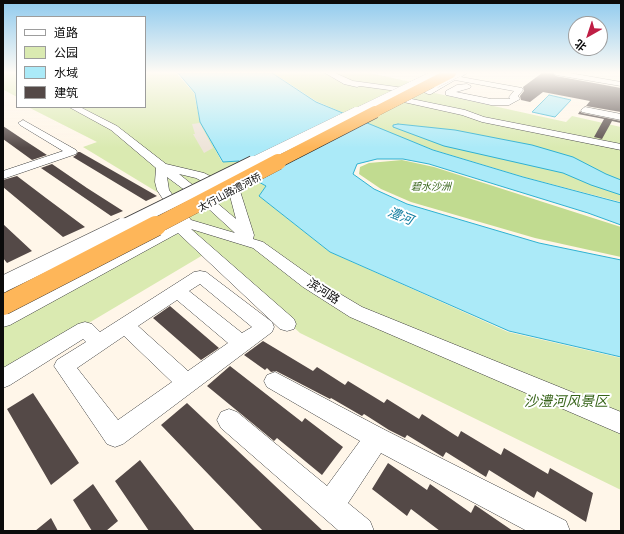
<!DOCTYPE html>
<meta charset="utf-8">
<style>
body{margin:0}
#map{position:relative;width:624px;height:534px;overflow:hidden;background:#fff6e9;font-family:"Source Serif 4","Noto Sans SC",serif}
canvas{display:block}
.frame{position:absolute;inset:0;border:4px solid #0b0b0b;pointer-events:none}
.legend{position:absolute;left:16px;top:16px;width:130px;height:92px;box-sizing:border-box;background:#fff;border:1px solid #9d9d9d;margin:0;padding:5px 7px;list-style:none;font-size:12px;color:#0b0b0b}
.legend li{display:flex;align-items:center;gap:8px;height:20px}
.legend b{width:20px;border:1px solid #9d9d9d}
.north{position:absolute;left:568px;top:16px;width:40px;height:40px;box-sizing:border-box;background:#fff;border:1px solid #9d9d9d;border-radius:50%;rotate:219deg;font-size:11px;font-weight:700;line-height:16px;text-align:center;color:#0b0b0b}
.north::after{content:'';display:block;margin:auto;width:14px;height:18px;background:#bf1e45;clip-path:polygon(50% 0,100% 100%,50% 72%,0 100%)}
</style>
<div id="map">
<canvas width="624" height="534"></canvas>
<div class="frame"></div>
<ul class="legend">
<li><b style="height:5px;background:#fff"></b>道路</li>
<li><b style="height:11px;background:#daeab1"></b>公园</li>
<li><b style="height:11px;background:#abeaf8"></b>水域</li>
<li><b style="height:11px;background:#544947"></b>建筑</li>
</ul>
<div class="north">北</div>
</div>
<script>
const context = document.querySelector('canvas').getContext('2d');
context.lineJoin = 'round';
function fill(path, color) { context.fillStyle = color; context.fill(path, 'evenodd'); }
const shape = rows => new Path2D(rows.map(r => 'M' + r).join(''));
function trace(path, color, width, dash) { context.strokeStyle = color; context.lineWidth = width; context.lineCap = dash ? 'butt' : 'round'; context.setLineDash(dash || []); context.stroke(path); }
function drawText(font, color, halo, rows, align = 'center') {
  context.font = font + ' "Source Serif 4","Noto Sans SC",serif'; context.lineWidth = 4; context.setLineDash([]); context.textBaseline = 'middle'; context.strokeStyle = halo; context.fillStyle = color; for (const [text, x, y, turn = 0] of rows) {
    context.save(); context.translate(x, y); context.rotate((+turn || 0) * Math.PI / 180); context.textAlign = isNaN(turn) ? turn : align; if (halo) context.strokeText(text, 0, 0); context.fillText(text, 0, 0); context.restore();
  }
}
const green = shape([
 [3,73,17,73,17,97,4,90],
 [145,73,176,73,194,93,200,122,222,162,239,161,240,163,238,171,266,186,259,196,330,252,508,332,621,358,621,490,300,333,188,230,162,195,83,147,97,142,28,107,145,107],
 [273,73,370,73,411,82,403,86,566,122,572,116,621,127,621,202,524,177,434,150,395,135,316,101],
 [175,233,183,235,203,255,3,374,3,325]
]);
const forest = shape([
 [402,160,434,167,621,227,621,257,535,238,411,202,381,189,359,174,360,167,369,163]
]);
const plaza = shape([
 [200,123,213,148,204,153,193,134,195,134,192,124]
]);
const water = shape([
 [178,73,272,73,316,102,433,150,523,177,621,203,621,225,588,213,429,164,403,159,377,159,357,164,353,174,374,189,407,204,539,243,621,260,621,357,509,331,330,252,259,196,266,186,239,171,241,163,239,161,223,162,200,122,195,93,178,73],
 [549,95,571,100,555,117,532,112,549,95],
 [398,124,455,130,501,139,532,145,573,157,606,174,621,180,621,195,591,185,563,173,444,146,393,127,393,125,398,124]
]);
const building = shape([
 [542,73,552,73,556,76,621,88,621,112,586,106,590,101,543,92,530,102,521,100,520,96,524,91,523,87],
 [580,111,582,113,621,121,621,123,612,121,602,139,594,137,604,119,578,114],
 [3,126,24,140,47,155,32,160,3,139],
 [78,152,80,152,157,196,146,201,73,157,76,155],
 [52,164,87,188,123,211,111,216,41,168],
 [17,176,46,198,85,227,63,237,3,187,3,180],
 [3,224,32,251,7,263,3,258],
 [170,306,219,348,201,360,153,318],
 [263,341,313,371,317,367,345,385,348,381,384,403,387,399,419,419,422,414,458,437,461,431,501,455,504,448,548,474,550,468,593,493,586,522,537,491,534,498,489,470,486,477,446,452,443,457,407,435,405,438,389,430,364,414,362,416,331,398,330,399,276,371,271,372,267,368,265,370,244,355],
 [230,366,302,422,305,418,343,447,322,475,277,438,274,441,207,386],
 [33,393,79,463,51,485,7,409],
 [187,403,323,531,263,531,161,425],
 [140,460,195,531,149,531,115,481],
 [388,463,427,490,430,484,471,513,475,505,513,531,440,531,411,509,407,516,372,489],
 [93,484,118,521,106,531,92,531,73,500],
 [51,518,58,531,35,531]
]);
const minor = shape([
 [325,73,335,73,353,81,419,90,423,92,419,94,360,86,357,87,344,84,325,73],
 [458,73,467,73,461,77,522,88,523,90,518,96,520,99,509,105,491,105,446,95,446,91,457,85,467,84,471,86,470,88,456,92,491,99,510,99,509,97,514,91,455,80,431,94,428,94,424,92,458,73],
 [553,73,570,73,621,82,621,86,556,75,553,73],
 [399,97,402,97,465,110,484,117,621,144,621,150,482,122,462,115,399,101,398,99,399,97],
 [69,107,80,107,117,126,166,164,204,173,240,191,254,235,253,239,263,242,315,279,362,307,621,412,621,434,350,317,303,287,253,248,191,229,294,319,296,324,294,329,287,331,280,329,178,233,10,325,3,327,3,312,178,222,157,190,155,182,156,168,111,130,69,107],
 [179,174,196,178,230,196,236,219,210,197,205,196,200,197,199,200,235,233,191,220,169,190,167,177,194,197,202,197,204,194,179,174],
 [585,107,621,114,621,120,582,112,581,110,585,107],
 [23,120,76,150,77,152,76,154,3,179,3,171,63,151,20,125,18,123,23,120],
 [200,271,206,272,272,322,274,327,272,332,123,444,115,447,107,444,54,366,57,360,86,342,83,339,10,385,3,388,3,368,78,324,85,322,92,324,100,332,194,272,200,271],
 [200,284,252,327,242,333,189,291,200,284],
 [177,300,228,343,188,371,138,326,177,300],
 [124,336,172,382,118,420,77,368,124,336],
 [275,372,385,430,566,521,570,531,527,531,381,453,348,503,370,521,374,531,339,531,221,428,217,420,221,412,229,409,237,412,327,486,360,441,267,387,264,381,267,375,275,372]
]);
const minorBridgeFar3 = shape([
 [436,84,458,73],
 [354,113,437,73]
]);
const minorBridgeFar2 = shape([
 [251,163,356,112]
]);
const minorBridgeFar1 = shape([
 [121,227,253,162]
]);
const minorBridge = shape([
 [3,284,123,226]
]);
const majorBridgeFar3 = shape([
 [373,113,451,73]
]);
const majorBridgeFar2 = shape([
 [276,163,375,112]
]);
const majorBridgeFar1 = shape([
 [154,227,278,162]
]);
const majorBridge = shape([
 [3,305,156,226]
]);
const farParknames = [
 ["碧水沙洲",431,187]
];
const farStreetnames = [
 ["太行山路澧河桥",230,193,-28]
];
const streetNames = [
 ["滨河路",323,292,33]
];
const waterNames = [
 ["澧河",400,217,22]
];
const nearParknames = [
 ["沙澧河风景区",566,402]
];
fill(green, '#daeab1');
fill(forest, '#c1db90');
fill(plaza, '#eee4d9');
fill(water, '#abeaf8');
trace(water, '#2fb1d2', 1);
fill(building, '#544947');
trace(minor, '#3e3e3e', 1);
fill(minor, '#fff');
trace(minorBridgeFar3, '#3e3e3e', 8, []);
trace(minorBridgeFar2, '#3e3e3e', 10, []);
trace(minorBridgeFar1, '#3e3e3e', 14, []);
trace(minorBridge, '#3e3e3e', 17, []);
trace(majorBridgeFar3, '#1c1c1c', 10, []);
trace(majorBridgeFar2, '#1c1c1c', 13, []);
trace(majorBridgeFar1, '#1c1c1c', 16, []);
trace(majorBridge, '#1c1c1c', 21, []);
trace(minorBridgeFar3, '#fff', 8);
trace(minorBridgeFar2, '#fff', 10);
trace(minorBridgeFar1, '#fff', 12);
trace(minorBridge, '#fff', 16);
trace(majorBridgeFar3, '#feb659', 10);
trace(majorBridgeFar2, '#feb659', 12);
trace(majorBridgeFar1, '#feb659', 16);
trace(majorBridge, '#feb659', 20);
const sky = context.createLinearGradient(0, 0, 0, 148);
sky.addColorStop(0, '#8fcaee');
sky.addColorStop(0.49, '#fffbf5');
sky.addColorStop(1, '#fffbf500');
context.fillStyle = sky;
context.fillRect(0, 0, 624, 148);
drawText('italic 10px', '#37641a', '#fff', farParknames);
drawText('10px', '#0b0b0b', '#fff', farStreetnames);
drawText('12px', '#0b0b0b', '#fff', streetNames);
drawText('italic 13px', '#117da0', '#fff', waterNames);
drawText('italic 14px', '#37641a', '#fff', nearParknames);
</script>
